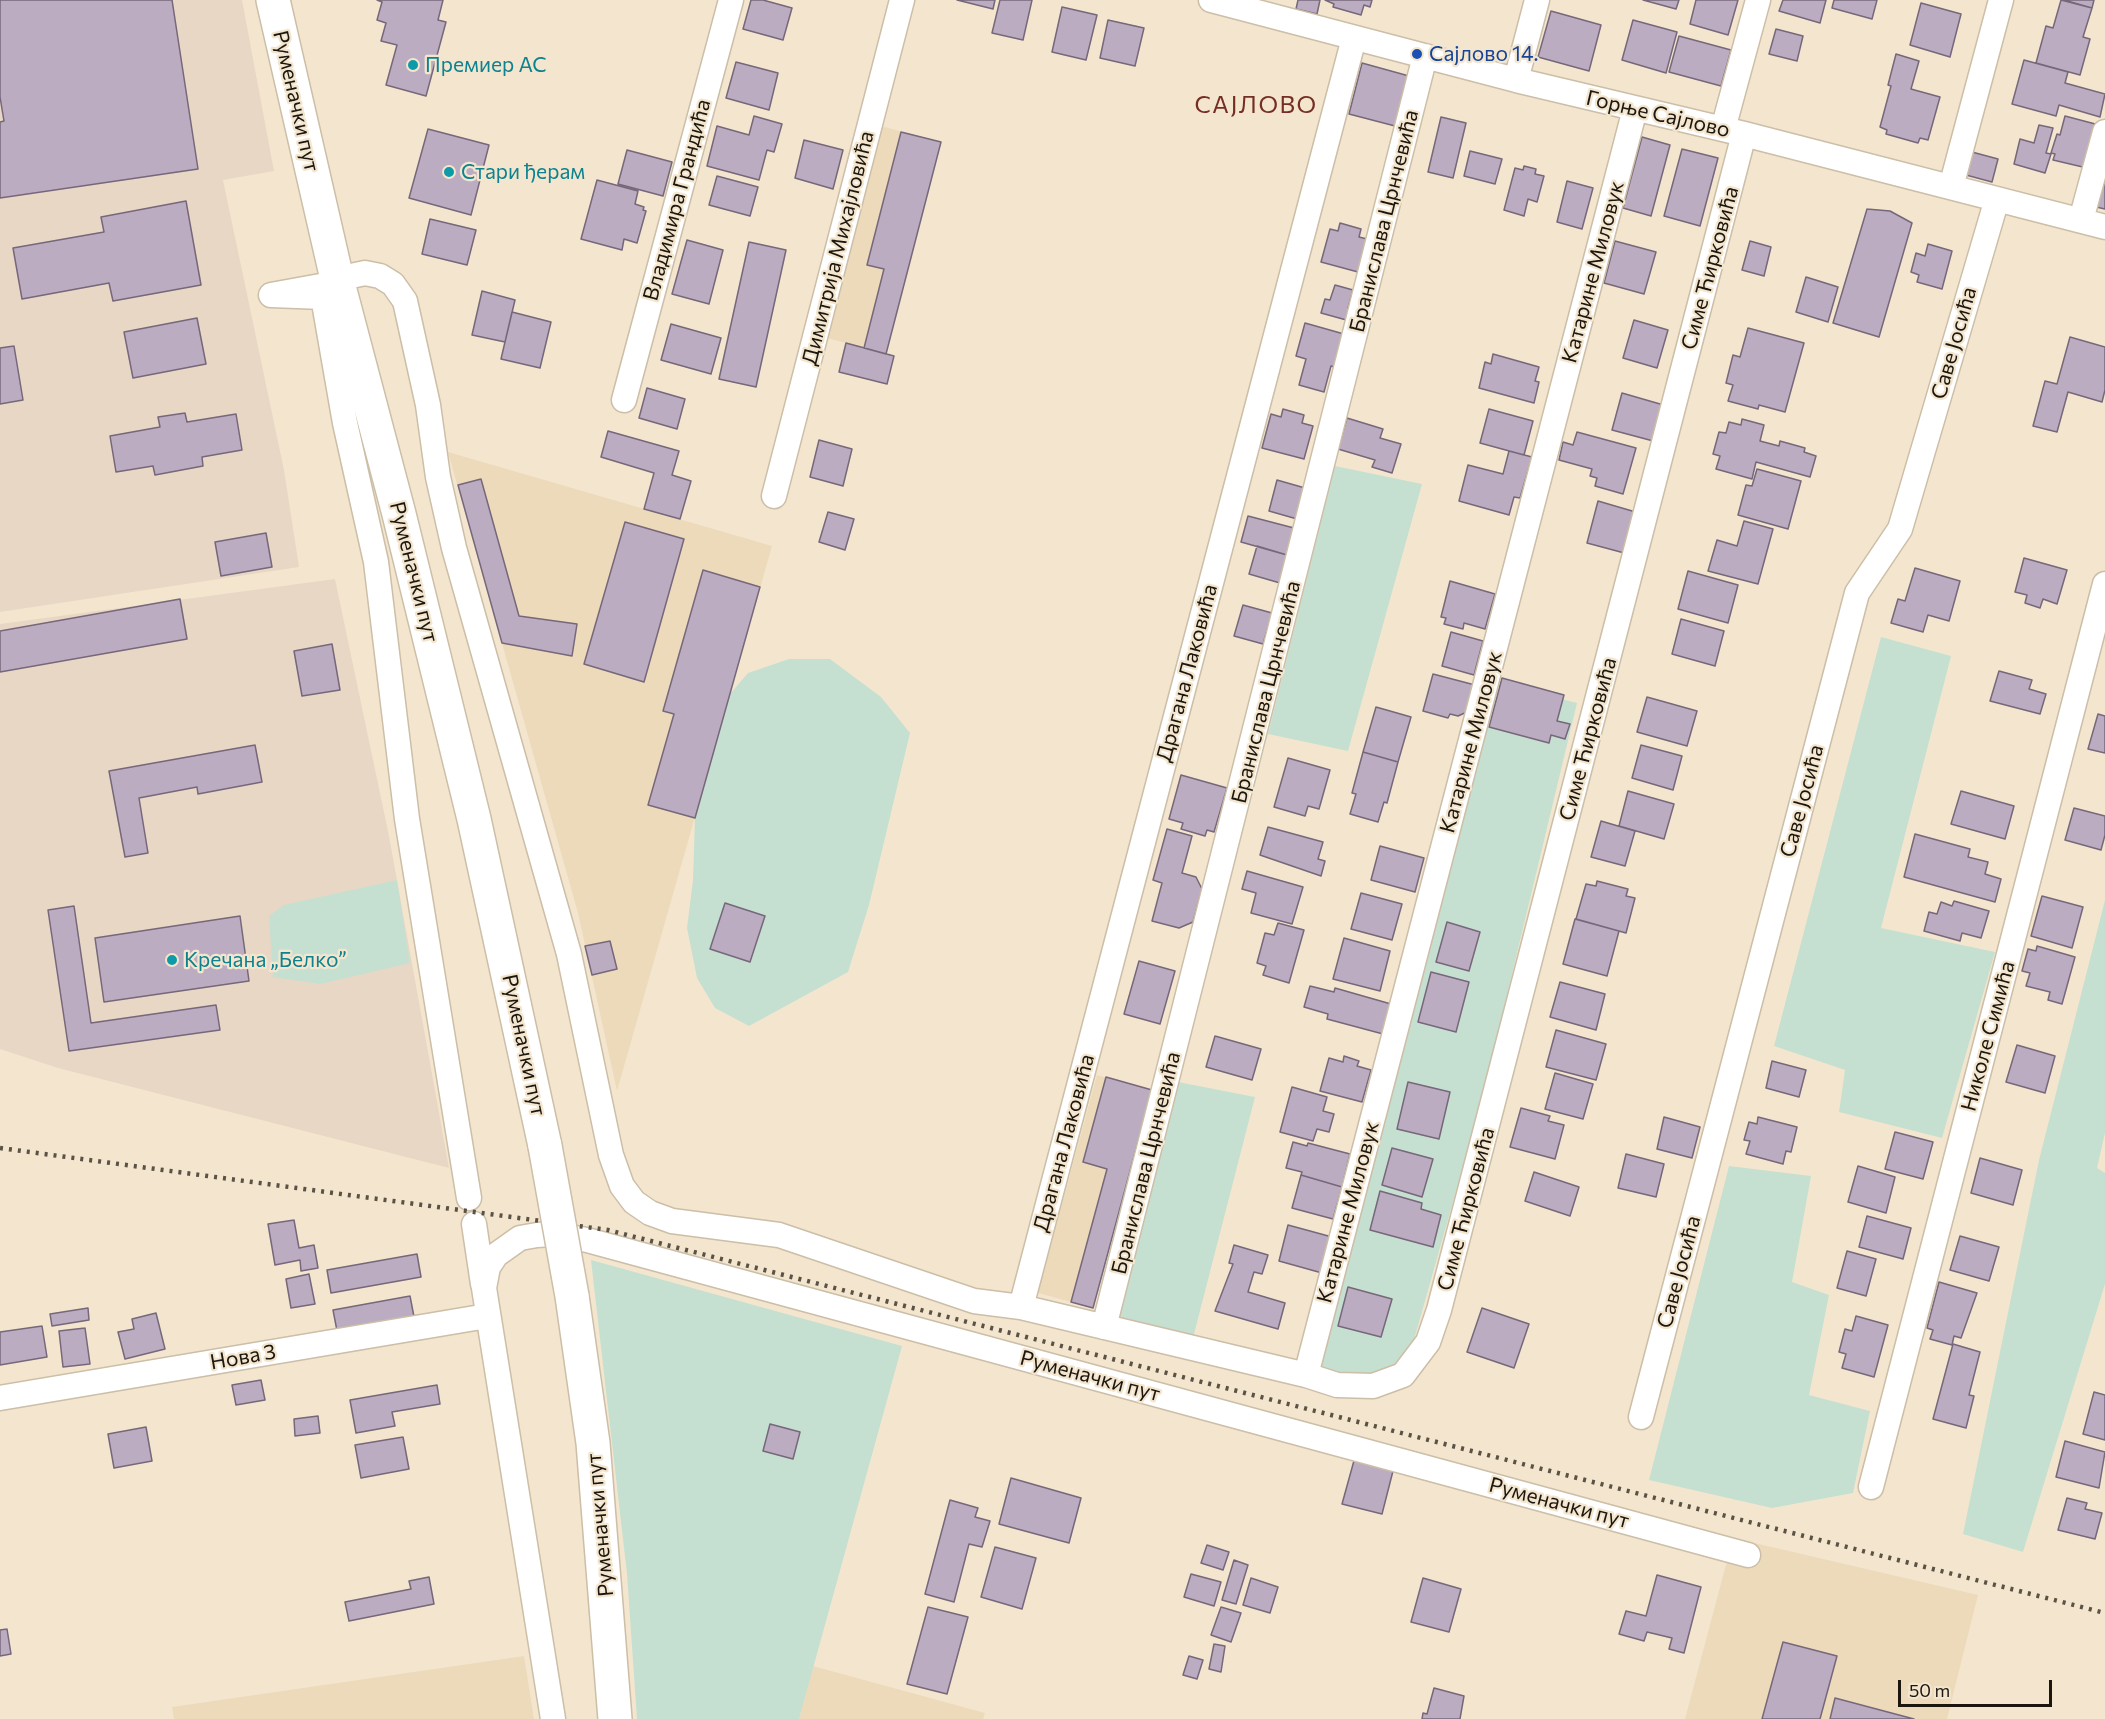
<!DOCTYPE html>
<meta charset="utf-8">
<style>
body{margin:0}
#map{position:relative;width:2105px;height:1719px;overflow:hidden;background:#f4e6ce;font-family:Commissioner,sans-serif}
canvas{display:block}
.scale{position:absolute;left:1898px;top:1680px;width:154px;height:27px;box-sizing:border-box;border:3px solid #1b160e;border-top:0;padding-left:8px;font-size:18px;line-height:21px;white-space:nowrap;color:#1b160e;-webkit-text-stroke:4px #f4e6ce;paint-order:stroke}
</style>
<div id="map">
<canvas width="2105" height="1719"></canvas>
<div class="scale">50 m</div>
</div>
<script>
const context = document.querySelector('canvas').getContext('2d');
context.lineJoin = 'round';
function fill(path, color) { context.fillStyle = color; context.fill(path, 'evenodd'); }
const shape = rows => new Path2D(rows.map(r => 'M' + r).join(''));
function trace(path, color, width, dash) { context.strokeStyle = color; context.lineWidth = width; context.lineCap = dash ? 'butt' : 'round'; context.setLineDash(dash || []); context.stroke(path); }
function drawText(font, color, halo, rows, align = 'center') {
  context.font = font + ' Commissioner,sans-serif'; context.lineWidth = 4.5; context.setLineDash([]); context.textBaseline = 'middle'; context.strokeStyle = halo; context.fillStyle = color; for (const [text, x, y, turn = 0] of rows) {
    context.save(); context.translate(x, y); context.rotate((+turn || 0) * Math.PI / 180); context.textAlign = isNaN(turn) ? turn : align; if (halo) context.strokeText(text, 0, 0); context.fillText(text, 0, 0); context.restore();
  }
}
const built = shape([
 [870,123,941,142,886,354,816,335],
 [448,452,772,546,617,1091,578,913],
 [1097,1075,1152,1090,1093,1308,1038,1293],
 [1733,1538,1978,1595,1947,1719,1685,1719],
 [524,1656,534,1719,174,1719,172,1707],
 [813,1666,985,1713,983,1719,799,1719]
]);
const industrial = shape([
 [0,0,242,0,274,171,223,180,284,470,299,567,0,612],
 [335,579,389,836,449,1168,58,1068,0,1049,0,624]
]);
const green = shape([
 [1335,466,1422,484,1348,751,1268,734],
 [1881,637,1951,656,1881,928,1995,952,1942,1138,1839,1112,1845,1070,1774,1046],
 [789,659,830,659,881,697,910,733,869,905,848,972,749,1026,715,1008,697,978,687,928,693,880,695,818,730,694,748,673],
 [1493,682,1577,703,1482,1099,1410,1354,1400,1366,1353,1383,1317,1367],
 [397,880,410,963,320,984,273,977,269,916,284,905],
 [2105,900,2105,1133,2097,1168,2105,1173,2105,1284,2023,1552,1963,1534,2039,1160],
 [1173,1081,1255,1097,1193,1338,1116,1318],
 [1729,1166,1811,1176,1792,1282,1829,1295,1809,1395,1870,1411,1853,1493,1772,1508,1649,1480],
 [591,1260,902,1346,799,1719,637,1719,627,1574]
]);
const building = shape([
 [0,0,172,0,198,169,0,198,0,122,4,121,0,97,0,0],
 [443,0,438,20,446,22,426,96,386,85,397,45,381,41,386,23,377,20,382,2,377,0,443,0],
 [751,0,763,0,792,8,783,40,743,29,751,0],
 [957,0,995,0,993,9,957,0],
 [1000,0,1032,0,1023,40,992,33,1000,0],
 [1298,0,1320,0,1317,14,1296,9,1298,0],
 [1325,0,1372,0,1370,7,1364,5,1361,15,1333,7,1334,4,1325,0],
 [1643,0,1679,0,1676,9,1643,0],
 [1696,0,1738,0,1728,35,1690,24,1696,0],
 [1783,0,1826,0,1820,23,1779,11,1783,0],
 [1834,0,1877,0,1872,19,1832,8,1834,0],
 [2061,0,2092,8,2083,37,2090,39,2080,75,2036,63,2046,26,2053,28,2061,0],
 [2064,0,2094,0,2092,8,2064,0],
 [1921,3,1961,14,1950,57,1910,45,1921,3],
 [1062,7,1097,15,1086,60,1052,52,1062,7],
 [1551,11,1601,25,1589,71,1538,57,1551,11],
 [1108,20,1144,28,1135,66,1100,58,1108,20],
 [1633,20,1677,32,1666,73,1622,60,1633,20],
 [1776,29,1803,36,1797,61,1769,54,1776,29],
 [1679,36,1731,50,1721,86,1669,72,1679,36],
 [1896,54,1919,61,1911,89,1940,97,1928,140,1920,138,1918,143,1886,134,1887,130,1880,127,1891,86,1888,85,1896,54],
 [2024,60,2068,72,2065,83,2105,94,2100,117,2059,105,2056,116,2012,104,2024,60],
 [736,62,778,73,769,110,726,98,736,62],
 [1362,63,1409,76,1395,126,1349,114,1362,63],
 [754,116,782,124,774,152,767,150,759,180,707,166,717,126,749,135,754,116],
 [2065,116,2099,125,2087,168,2053,160,2055,154,2051,153,2057,134,2060,135,2065,116],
 [1441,117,1466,123,1453,178,1428,172,1441,117],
 [2039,125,2053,128,2046,153,2051,154,2045,173,2014,164,2020,139,2034,143,2039,125],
 [428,129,489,145,471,215,409,198,428,129],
 [901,132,941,142,886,354,864,348,884,269,867,265,901,132],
 [1642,137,1670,145,1651,216,1623,208,1642,137],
 [804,140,843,150,833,189,795,178,804,140],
 [1682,149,1718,158,1700,226,1664,216,1682,149],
 [627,150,672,162,663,196,618,184,627,150],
 [1470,151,1502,159,1495,184,1464,176,1470,151],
 [1972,152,1998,159,1992,182,1966,175,1972,152],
 [1524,166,1536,169,1535,174,1544,176,1537,202,1528,199,1524,216,1504,210,1515,168,1523,170,1524,166],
 [2105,171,2105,209,2092,206,2105,171],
 [717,176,758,187,750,216,709,205,717,176],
 [597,180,638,191,635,204,644,207,643,210,646,211,637,243,624,239,622,250,581,239,597,180],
 [1567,181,1593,188,1582,229,1557,222,1567,181],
 [186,201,201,285,113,301,109,283,22,299,13,248,104,232,101,217,186,201],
 [1867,209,1890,211,1912,223,1879,337,1833,323,1867,209],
 [430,219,476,230,467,265,422,254,430,219],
 [1340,223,1361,229,1359,237,1367,239,1358,272,1321,262,1330,229,1338,231,1340,223],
 [687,240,723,250,709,304,672,294,687,240],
 [1615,241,1656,252,1644,294,1604,283,1615,241],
 [1750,241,1771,247,1764,276,1742,270,1750,241],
 [749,242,786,250,756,387,719,379,749,242],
 [1928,244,1952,251,1942,289,1917,282,1919,275,1911,272,1916,253,1925,256,1928,244],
 [1806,277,1838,287,1828,322,1796,312,1806,277],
 [1335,285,1353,290,1348,308,1353,309,1350,321,1321,313,1325,299,1330,300,1335,285],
 [482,291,515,300,505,342,472,335,482,291],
 [512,312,551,322,540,368,501,359,512,312],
 [197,318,206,364,133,378,124,332,197,318],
 [1634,320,1668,330,1657,368,1623,358,1634,320],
 [1305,323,1351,336,1342,369,1331,366,1324,392,1299,385,1306,359,1296,356,1305,323],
 [671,324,721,338,711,374,661,360,671,324],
 [1748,328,1804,343,1785,412,1759,405,1758,409,1728,401,1733,385,1726,383,1733,355,1740,357,1748,328],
 [2070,337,2105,347,2105,390,2102,402,2068,392,2057,432,2033,426,2045,381,2057,384,2070,337],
 [846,343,894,356,887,384,839,372,846,343],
 [14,346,23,400,0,404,0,348,14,346],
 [1493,354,1539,367,1535,381,1539,382,1534,403,1479,388,1485,362,1491,364,1493,354],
 [647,388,685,399,677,429,639,418,647,388],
 [1622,393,1667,406,1657,442,1612,430,1622,393],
 [1283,409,1304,415,1302,423,1313,426,1304,459,1262,448,1271,414,1281,417,1283,409],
 [1489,409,1533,421,1524,455,1480,443,1489,409],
 [185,413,187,422,236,414,242,450,202,457,203,466,155,475,153,466,116,472,110,436,160,427,158,417,185,413],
 [1347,418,1383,429,1380,438,1401,444,1392,473,1372,467,1375,460,1338,449,1347,418],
 [1742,419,1764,425,1760,441,1779,446,1780,441,1805,448,1804,452,1816,456,1810,477,1756,462,1752,479,1716,469,1720,456,1713,454,1719,432,1726,433,1729,422,1741,425,1742,419],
 [608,431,679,451,672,475,691,481,680,519,644,509,654,473,601,457,608,431],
 [1577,432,1636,448,1623,494,1595,486,1597,478,1590,476,1592,469,1559,460,1563,442,1573,445,1577,432],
 [819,440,852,449,843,486,810,477,819,440],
 [1509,451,1532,457,1520,498,1514,497,1509,515,1459,501,1468,465,1503,474,1509,451],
 [1757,469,1801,481,1788,529,1738,515,1746,485,1752,486,1757,469],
 [481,479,519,616,577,624,572,656,502,643,458,485,481,479],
 [1277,480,1305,488,1297,519,1269,511,1277,480],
 [1598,501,1639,513,1628,554,1587,543,1598,501],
 [828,512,854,519,845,550,819,542,828,512],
 [1248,516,1294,528,1287,555,1241,542,1248,516],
 [1744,521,1773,529,1758,584,1708,571,1717,540,1737,546,1744,521],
 [625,522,684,539,644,682,584,664,625,522],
 [266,533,272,567,221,576,215,542,266,533],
 [1257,546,1287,555,1280,583,1249,574,1257,546],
 [2024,558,2067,570,2057,604,2043,599,2040,608,2025,603,2027,595,2015,592,2024,558],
 [1915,568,1960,581,1949,621,1928,615,1923,632,1891,623,1898,599,1905,601,1915,568],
 [703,570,760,587,695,818,648,805,674,714,663,711,703,570],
 [1688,571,1738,585,1728,623,1678,609,1688,571],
 [1450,581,1495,594,1485,629,1464,623,1463,629,1444,624,1446,618,1441,617,1450,581],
 [180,599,187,639,0,672,0,631,180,599],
 [1243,605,1272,613,1263,644,1234,636,1243,605],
 [1681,619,1724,631,1715,666,1672,654,1681,619],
 [1451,632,1483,641,1474,675,1442,666,1451,632],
 [332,644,340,690,302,696,294,651,332,644],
 [1999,671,2032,680,2029,689,2046,694,2040,714,1990,701,1999,671],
 [1433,674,1475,685,1467,712,1458,716,1450,714,1448,718,1423,711,1433,674],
 [1502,678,1564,695,1557,721,1570,724,1565,739,1551,735,1549,743,1489,727,1502,678],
 [1647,697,1697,711,1687,746,1637,732,1647,697],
 [1376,707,1411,717,1398,762,1363,752,1376,707],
 [2098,714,2105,716,2105,753,2088,749,2098,714],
 [255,745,262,782,198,794,197,787,139,798,148,853,125,857,109,771,255,745],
 [1641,745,1682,756,1673,790,1632,778,1641,745],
 [1363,752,1398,762,1387,803,1384,802,1378,822,1350,814,1356,794,1352,793,1363,752],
 [1288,758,1330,770,1319,809,1308,806,1305,816,1274,807,1288,758],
 [1181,775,1227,788,1214,832,1207,830,1205,836,1181,829,1183,823,1169,819,1181,775],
 [1628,791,1674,804,1664,839,1619,826,1628,791],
 [1961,791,2014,806,2005,839,1951,824,1961,791],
 [2074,808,2105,816,2105,835,2101,850,2065,840,2074,808],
 [1601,821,1635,831,1625,866,1591,857,1601,821],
 [1268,827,1323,842,1318,859,1325,861,1321,876,1260,855,1268,827],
 [1167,829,1192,836,1182,873,1196,877,1202,889,1193,922,1179,928,1152,921,1162,883,1153,880,1167,829],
 [1915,834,1970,849,1968,857,1988,862,1985,874,2001,879,1995,902,1904,877,1915,834],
 [1380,846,1424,858,1415,892,1371,880,1380,846],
 [1247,871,1303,887,1292,924,1251,913,1256,893,1242,889,1247,871],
 [1597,881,1628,889,1626,896,1635,898,1626,933,1576,919,1586,884,1596,886,1597,881],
 [1361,893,1402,904,1392,940,1351,929,1361,893],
 [2042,896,2083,907,2072,948,2031,936,2042,896],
 [1954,901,1989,911,1981,938,1962,933,1960,941,1924,931,1929,912,1937,914,1941,902,1952,906,1954,901],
 [725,903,765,916,750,962,710,949,725,903],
 [74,906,91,1023,216,1005,220,1030,69,1051,48,910,74,906],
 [240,916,249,981,104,1002,95,938,240,916],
 [1575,919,1619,931,1607,976,1563,964,1575,919],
 [1447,922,1480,932,1469,971,1436,962,1447,922],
 [1278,923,1304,930,1289,983,1263,975,1266,966,1257,963,1265,933,1274,935,1278,923],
 [1344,938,1390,951,1380,991,1333,979,1344,938],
 [610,941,617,969,592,975,585,946,610,941],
 [2037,946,2075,957,2062,1004,2048,1000,2050,992,2026,986,2030,973,2022,971,2028,949,2036,951,2037,946],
 [1139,961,1175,971,1160,1024,1124,1014,1139,961],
 [1431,972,1469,982,1456,1032,1418,1022,1431,972],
 [1560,982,1605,994,1596,1030,1550,1017,1560,982],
 [1310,986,1334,992,1335,988,1391,1004,1383,1034,1327,1019,1328,1014,1304,1007,1310,986],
 [1556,1030,1606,1044,1596,1080,1546,1067,1556,1030],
 [1215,1036,1261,1049,1252,1080,1206,1067,1215,1036],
 [2017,1045,2055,1056,2045,1093,2006,1082,2017,1045],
 [1344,1056,1359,1061,1357,1066,1371,1070,1362,1102,1320,1091,1329,1058,1343,1062,1344,1056],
 [1772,1061,1806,1070,1799,1097,1766,1088,1772,1061],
 [1555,1073,1593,1084,1583,1119,1545,1109,1555,1073],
 [1106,1077,1152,1090,1093,1308,1071,1302,1107,1169,1083,1162,1106,1077],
 [1408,1082,1450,1092,1439,1139,1397,1129,1408,1082],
 [1292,1087,1327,1097,1323,1111,1334,1114,1329,1132,1317,1129,1313,1141,1280,1132,1292,1087],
 [1521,1108,1550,1116,1548,1121,1564,1125,1555,1159,1510,1147,1521,1108],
 [1664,1117,1700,1127,1692,1158,1657,1149,1664,1117],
 [1758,1117,1797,1127,1791,1152,1786,1151,1783,1164,1746,1154,1750,1141,1744,1140,1749,1122,1757,1124,1758,1117],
 [1895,1132,1933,1142,1923,1179,1885,1169,1895,1132],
 [1293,1142,1307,1146,1308,1143,1350,1154,1342,1187,1301,1175,1302,1172,1286,1168,1293,1142],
 [1392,1148,1433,1159,1422,1197,1382,1185,1392,1148],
 [1626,1154,1664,1164,1656,1197,1618,1188,1626,1154],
 [1980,1158,2022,1170,2013,1205,1971,1193,1980,1158],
 [1858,1166,1895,1177,1886,1213,1848,1202,1858,1166],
 [1534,1172,1579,1187,1570,1216,1525,1201,1534,1172],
 [1301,1175,1342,1187,1333,1219,1292,1208,1301,1175],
 [1380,1191,1422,1203,1421,1209,1441,1215,1433,1247,1370,1230,1380,1191],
 [1867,1216,1911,1228,1903,1259,1859,1247,1867,1216],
 [294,1220,299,1248,314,1245,318,1268,301,1271,300,1260,275,1265,268,1224,294,1220],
 [1288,1225,1332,1237,1322,1273,1279,1261,1288,1225],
 [1960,1236,1999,1247,1989,1281,1950,1270,1960,1236],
 [1234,1245,1268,1255,1262,1274,1254,1272,1248,1292,1285,1303,1278,1329,1215,1311,1233,1264,1229,1263,1234,1245],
 [1847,1251,1876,1259,1866,1296,1837,1288,1847,1251],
 [417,1254,421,1277,331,1293,327,1270,417,1254],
 [309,1274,315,1304,291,1308,286,1279,309,1274],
 [1939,1282,1977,1293,1961,1338,1954,1336,1952,1345,1930,1339,1933,1330,1927,1328,1939,1282],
 [1348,1287,1392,1299,1381,1337,1338,1326,1348,1287],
 [410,1296,415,1322,338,1336,333,1310,410,1296],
 [88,1308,89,1320,52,1326,50,1314,88,1308],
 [1482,1308,1529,1324,1514,1368,1467,1352,1482,1308],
 [156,1313,165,1349,125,1359,118,1332,134,1329,132,1319,156,1313],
 [1856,1316,1888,1325,1874,1377,1842,1368,1846,1354,1839,1352,1845,1329,1852,1331,1856,1316],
 [42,1326,47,1357,0,1365,0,1332,42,1326],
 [85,1328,90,1364,63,1367,59,1331,85,1328],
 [1953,1344,1980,1352,1969,1395,1974,1396,1966,1428,1933,1419,1953,1344],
 [261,1380,265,1400,236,1405,232,1385,261,1380],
 [437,1385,440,1404,392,1412,395,1426,356,1433,350,1400,437,1385],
 [2094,1392,2105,1395,2105,1440,2083,1434,2094,1392],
 [318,1416,320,1433,295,1436,294,1419,318,1416],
 [770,1424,800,1432,793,1459,763,1451,770,1424],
 [146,1427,152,1461,114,1468,108,1434,146,1427],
 [403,1437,409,1469,361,1478,355,1445,403,1437],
 [2065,1441,2105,1452,2099,1488,2056,1477,2065,1441],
 [1355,1457,1394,1467,1382,1514,1342,1504,1355,1457],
 [1011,1478,1081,1498,1069,1543,999,1524,1011,1478],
 [2067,1498,2087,1503,2085,1509,2102,1513,2095,1539,2058,1530,2067,1498],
 [950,1500,978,1508,975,1517,990,1521,982,1547,969,1544,954,1602,925,1594,950,1500],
 [1207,1545,1229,1552,1223,1570,1201,1563,1207,1545],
 [995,1547,1036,1558,1022,1609,981,1597,995,1547],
 [1234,1560,1248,1565,1236,1604,1222,1600,1234,1560],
 [1191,1574,1221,1582,1214,1606,1184,1597,1191,1574],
 [1657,1575,1701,1587,1684,1653,1669,1649,1672,1638,1647,1632,1644,1641,1619,1634,1626,1611,1646,1616,1657,1575],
 [429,1577,434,1604,349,1621,345,1602,411,1589,409,1581,429,1577],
 [1251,1578,1278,1587,1270,1613,1243,1605,1251,1578],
 [1423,1578,1461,1589,1449,1632,1411,1622,1423,1578],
 [928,1607,968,1617,947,1694,907,1684,928,1607],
 [1221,1607,1241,1613,1231,1642,1211,1635,1221,1607],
 [7,1629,11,1654,0,1656,0,1630,7,1629],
 [1783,1642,1837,1656,1820,1719,1762,1719,1783,1642],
 [1214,1644,1225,1646,1221,1672,1209,1669,1214,1644],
 [1189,1656,1203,1660,1197,1679,1183,1675,1189,1656],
 [1434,1688,1464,1696,1460,1719,1422,1719,1423,1713,1427,1714,1434,1688],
 [1835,1698,1914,1719,1830,1719,1835,1698]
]);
const street = shape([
 [1211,0,1516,80,1744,134,2105,227],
 [1516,80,1537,0],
 [1723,129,1758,0],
 [1951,187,2001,0],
 [2081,220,2105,132],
 [624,400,731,0],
 [774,496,902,0],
 [469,1198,407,819,376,562,345,423,323,297,271,295,326,285,337,279,365,273,380,276,393,284,405,301,428,405,438,477,454,548,569,954,611,1155,622,1186,634,1202,650,1213,672,1221,779,1235,974,1301,1021,1307,1306,1375,1337,1385,1373,1386,1403,1375,1428,1342,1439,1310,1744,134],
 [474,1224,483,1284],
 [1021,1307,1354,38],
 [1104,1327,1425,56],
 [1306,1375,1635,109],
 [0,1398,487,1316],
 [1641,1417,1857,593,1900,529,1997,199],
 [1871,1487,2105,584],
 [553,1719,484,1288,488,1267,496,1255,520,1238,537,1235,552,1234,587,1240,1748,1555]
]);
const secondary = shape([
 [273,0,337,279,399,514,474,819,545,1146],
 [572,1296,593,1443,615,1719]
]);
const rail = shape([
 [0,1148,608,1230,2105,1613]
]);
const secondaryBridge = shape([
 [545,1146,572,1296]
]);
const markers = [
 [1417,54,6,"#1a4fb4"],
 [413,65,6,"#0f9aa8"],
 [449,172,6,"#0f9aa8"],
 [172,960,6,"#0f9aa8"]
];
const transitNames = [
 ["Сајлово 14.",1429,54]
];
const cultureNames = [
 ["Премиер АС",425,65],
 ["Стари ђерам",461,172],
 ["Кречана „Белко”",184,960]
];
const streetNames = [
 ["Руменачки пут",296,101,77],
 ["Горње Сајлово",1658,114,13],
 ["Владимира Грандића",677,200,-75],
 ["Бранислава Црнчевића",1384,221,-76],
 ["Димитрија Михајловића",838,248,-76],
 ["Симе Ћирковића",1710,268,-75],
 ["Катарине Миловук",1593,272,-75],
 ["Саве Јосића",1954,343,-74],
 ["Руменачки пут",414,572,76],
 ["Драгана Лаковића",1187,673,-75],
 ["Бранислава Црнчевића",1266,692,-76],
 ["Симе Ћирковића",1588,739,-75],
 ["Катарине Миловук",1471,742,-75],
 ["Саве Јосића",1802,801,-75],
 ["Николе Симића",1988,1036,-75],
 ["Руменачки пут",524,1045,78],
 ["Драгана Лаковића",1064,1143,-75],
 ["Бранислава Црнчевића",1146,1163,-76],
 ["Симе Ћирковића",1466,1209,-75],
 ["Катарине Миловук",1348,1212,-75],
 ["Саве Јосића",1679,1272,-75],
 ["Нова 3",243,1357,-10],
 ["Руменачки пут",1090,1376,15],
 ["Руменачки пут",1559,1503,15],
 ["Руменачки пут",600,1525,-95]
];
const quarterNames = [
 ["САЈЛОВО",1256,105]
];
fill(built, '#ecdabb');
fill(industrial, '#e8d7c5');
fill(green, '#c5e0d0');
fill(building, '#bcacc1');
trace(building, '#76677a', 1.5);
trace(street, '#ccbea7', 27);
trace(secondary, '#ccbea7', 36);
trace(street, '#fff', 24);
trace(secondary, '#fff', 33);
trace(rail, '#5a5245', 4.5, [3, 6]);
trace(secondaryBridge, '#ccbea7', 36, []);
trace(secondaryBridge, '#fff', 33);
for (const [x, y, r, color] of markers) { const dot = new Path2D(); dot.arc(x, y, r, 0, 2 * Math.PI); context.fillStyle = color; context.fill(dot); trace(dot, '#f4e6ce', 2); }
drawText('21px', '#164399', '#f4e6ce', transitNames, 'left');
drawText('21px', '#0d838f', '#f4e6ce', cultureNames, 'left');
drawText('21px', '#1b160e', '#f4e6ce', streetNames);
context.letterSpacing = '1.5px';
drawText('24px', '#742e26', '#f4e6ce', quarterNames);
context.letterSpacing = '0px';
</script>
